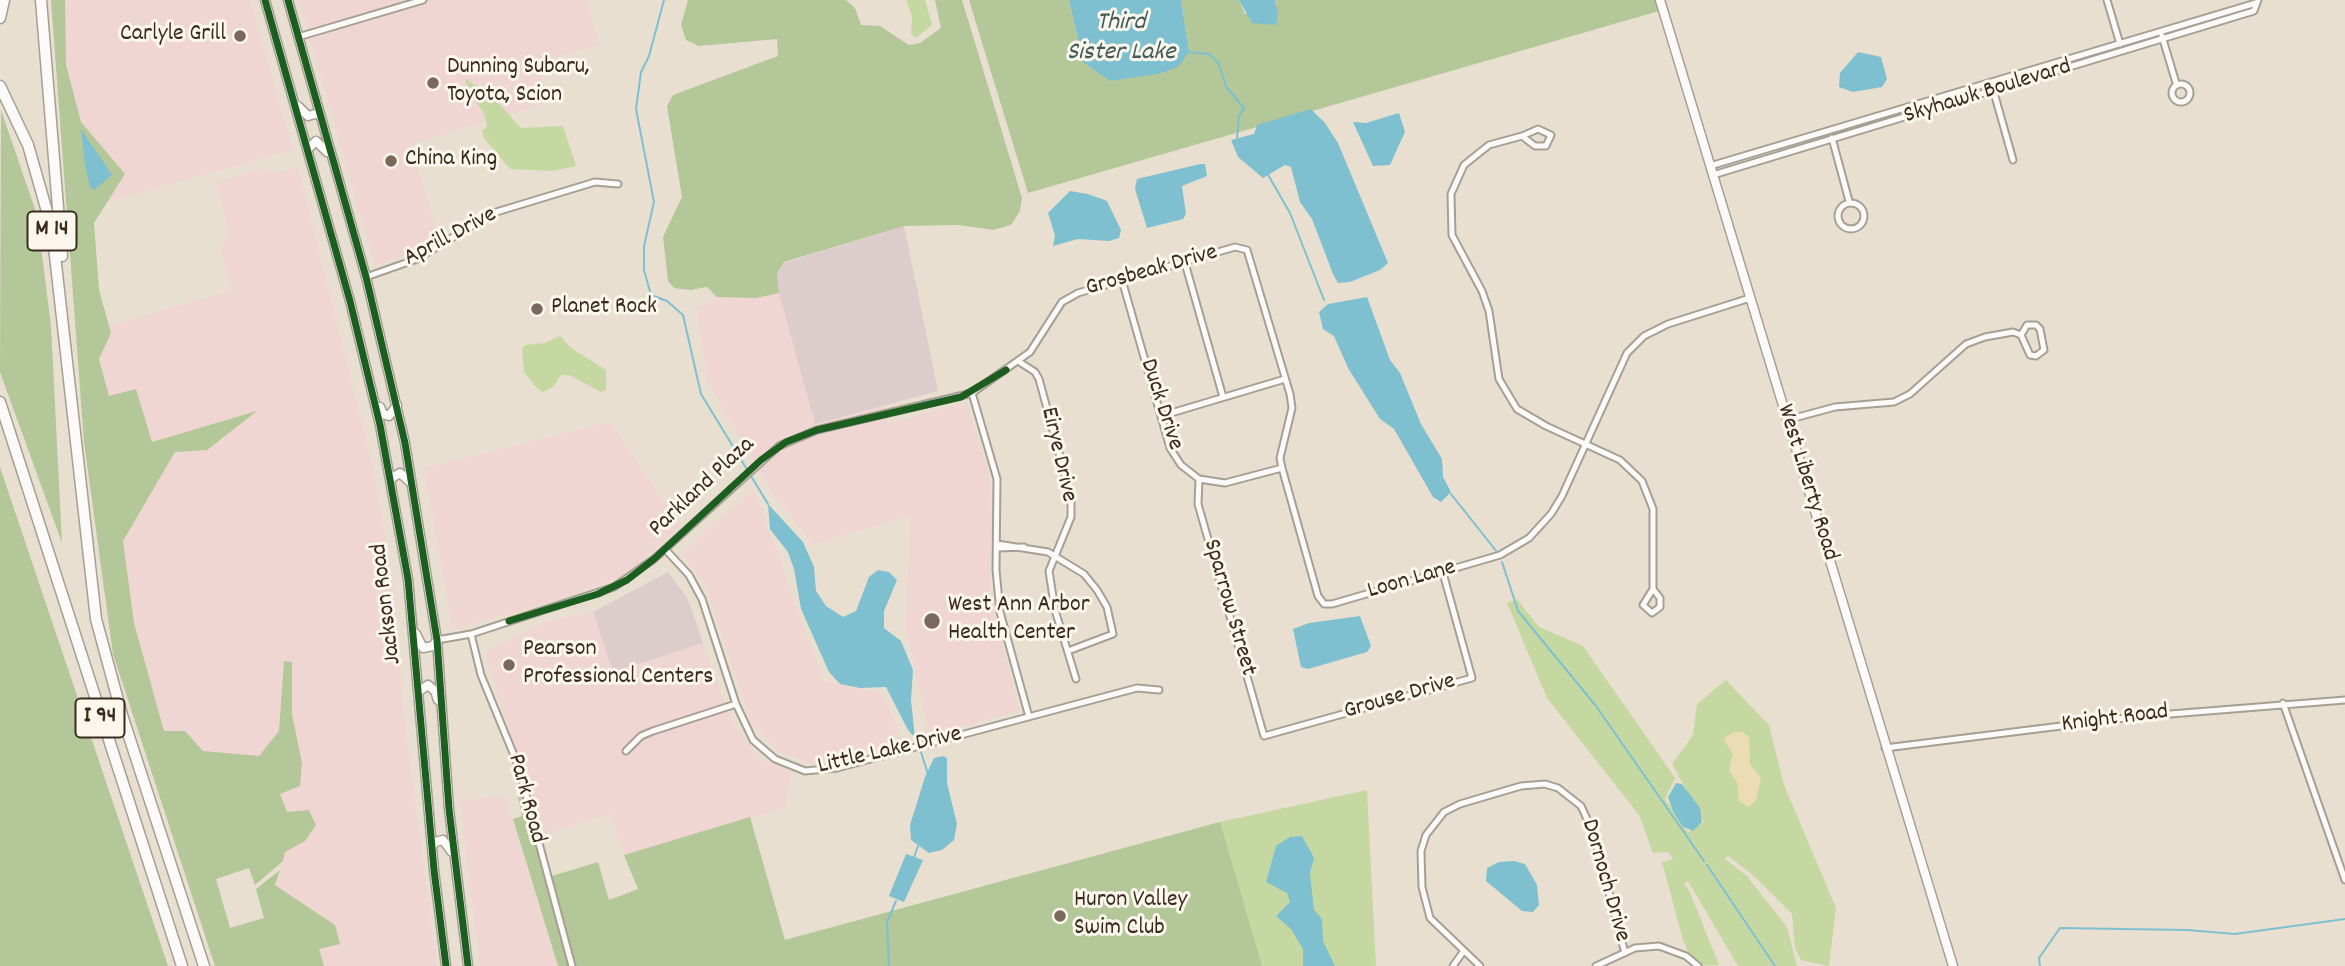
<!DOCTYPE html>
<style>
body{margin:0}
canvas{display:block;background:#e8dfd0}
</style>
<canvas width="2345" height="966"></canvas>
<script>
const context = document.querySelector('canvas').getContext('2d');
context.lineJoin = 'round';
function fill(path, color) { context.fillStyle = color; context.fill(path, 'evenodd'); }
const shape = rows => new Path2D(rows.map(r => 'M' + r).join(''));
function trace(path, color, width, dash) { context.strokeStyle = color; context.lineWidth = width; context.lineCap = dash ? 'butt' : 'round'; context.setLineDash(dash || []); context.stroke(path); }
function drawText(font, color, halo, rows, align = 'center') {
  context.font = font + ' Dekko,sans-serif'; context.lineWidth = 6; context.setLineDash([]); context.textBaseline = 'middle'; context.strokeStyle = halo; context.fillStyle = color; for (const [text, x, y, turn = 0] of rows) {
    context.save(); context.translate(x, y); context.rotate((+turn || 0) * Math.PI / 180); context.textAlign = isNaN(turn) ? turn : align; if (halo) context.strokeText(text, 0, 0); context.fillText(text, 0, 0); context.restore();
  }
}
const built = shape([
 [59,0,250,0,293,150,81,209],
 [299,0,587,0,599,45,537,63,547,103,411,144,439,239,427,247,375,266],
 [298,167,374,472,394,590,404,717,437,966,324,966,319,949,335,925,275,884,293,827,265,758,159,789,113,654,97,548,192,431,151,442,136,390,109,396,92,331,232,290,220,249,229,231,216,182,262,169,271,174],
 [779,293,815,424,883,406,888,424,966,402,987,468,992,515,989,592,1020,711,929,735,906,628,910,515,813,545,767,485,707,381,697,308,717,297,756,298],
 [611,422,681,526,624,576,560,599,453,630,424,468],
 [754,489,824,682,883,693,902,741,814,764,777,751,751,722,706,586,681,553],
 [593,612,613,671,703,643,731,719,759,758,790,772,786,807,624,855,610,814,542,835,484,652,545,622],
 [506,796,531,882,558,966,480,966,460,800]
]);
const industrial = shape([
 [904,226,938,391,815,424,779,293,777,273,784,263],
 [668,572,688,599,703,643,613,672,593,612]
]);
const green = shape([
 [906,0,925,0,932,25,916,38,911,34,912,17],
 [465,78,493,97,521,128,563,126,576,166,552,171,510,169,484,138,482,131,487,126,484,113,468,91],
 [560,336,571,348,606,370,606,390,601,392,569,375,561,375,553,387,543,392,536,387,524,372,522,349,525,345,545,343],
 [1517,599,1539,627,1583,646,1675,778,1665,799,1688,832,1704,822,1672,764,1693,735,1697,704,1726,680,1769,725,1784,785,1836,908,1829,966,1801,960,1795,948,1792,914,1753,875,1728,856,1725,859,1747,876,1787,927,1797,966,1738,966,1688,881,1684,884,1689,890,1719,965,1694,966,1683,940,1662,862,1673,859,1668,852,1653,853,1639,815,1547,698,1507,603],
 [1367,790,1376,966,701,966,785,940,1220,822]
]);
const forest = shape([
 [51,0,65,0,66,65,81,122,125,174,94,223,99,290,111,333,99,359,109,396,136,389,152,442,257,411,207,450,175,452,123,541,134,623,164,731,185,731,203,751,259,756,279,731,284,661,292,662,292,714,302,763,300,786,280,794,287,812,309,810,316,825,305,841,285,852,283,861,255,885,249,868,216,879,230,928,264,918,256,889,280,870,275,885,335,925,340,944,319,949,324,966,215,966,113,654,84,442],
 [688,0,846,0,855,8,861,25,880,26,909,45,920,43,941,28,935,0,962,0,1022,198,1020,211,1011,225,993,230,959,225,904,226,784,262,777,273,779,293,756,298,717,297,707,287,690,290,674,288,668,281,663,237,682,197,667,106,673,95,778,56,777,39,699,46,686,40,681,25],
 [969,0,1069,0,1083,62,1189,52,1181,0,1239,0,1245,14,1277,4,1275,0,1656,0,1659,11,1028,193],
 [1,110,37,215,51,326,62,543,0,372],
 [0,467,168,966,0,966],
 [522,791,552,876,598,862,609,900,638,889,624,855,750,817,785,940,1220,822,1262,966,558,966,513,819,522,816,517,792]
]);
const sand = shape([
 [1735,732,1742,732,1749,737,1750,764,1761,778,1756,800,1749,807,1739,801,1737,782,1729,770,1733,754,1724,741,1726,736]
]);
const water = shape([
 [1069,0,1181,0,1189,52,1178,67,1158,74,1110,81,1083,62],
 [1239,0,1275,0,1278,14,1276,25,1252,23],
 [1858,52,1881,57,1887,79,1882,87,1853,92,1839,87,1840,73],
 [1311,109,1325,123,1338,143,1388,263,1380,270,1350,282,1338,283,1333,274,1312,219,1300,202,1291,167,1285,165,1263,178,1238,157,1231,140,1254,134,1257,125],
 [1399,113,1405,132,1390,165,1373,166,1353,122,1366,123],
 [81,129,112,175,94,190,90,187,85,165],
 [1200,164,1205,164,1207,176,1182,186,1186,214,1183,219,1147,228,1135,189,1137,179],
 [1070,191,1088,194,1107,201,1121,230,1119,238,1109,241,1078,239,1053,246,1055,236,1048,213],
 [1367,297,1390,360,1400,373,1421,424,1442,459,1443,477,1451,492,1441,502,1433,497,1394,429,1380,419,1348,368,1334,336,1323,329,1319,312,1328,304],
 [768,504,803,542,814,567,816,591,826,606,843,617,856,611,869,577,878,570,889,572,897,580,884,611,884,628,901,641,913,670,911,700,915,738,908,730,886,687,860,688,840,684,829,672,801,609,794,569,788,552,770,529],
 [1360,616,1371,646,1367,652,1308,669,1301,667,1293,629,1309,623],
 [943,756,947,758,947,783,957,824,954,840,942,850,929,853,911,840,910,825,925,777,934,758],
 [1676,783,1682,784,1700,808,1702,822,1693,831,1682,826,1672,809,1668,797],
 [1302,836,1314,858,1310,873,1314,910,1322,919,1323,941,1335,966,1303,966,1303,949,1291,929,1276,916,1290,902,1287,893,1266,882,1276,846,1290,837],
 [906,854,923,860,904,902,889,896],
 [1514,861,1525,864,1537,885,1539,905,1533,912,1522,911,1486,881,1487,868,1499,862]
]);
const stream = shape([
 [664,0,649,56,641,72,636,109,654,202,644,246,644,270,651,295,667,301,683,315,701,394,768,504],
 [1189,52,1209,54,1218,62,1227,88,1244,108,1239,116,1237,138],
 [1267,173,1290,213,1324,300],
 [1451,494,1497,552],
 [1502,562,1518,611,1596,706,1704,861],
 [920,749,928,774],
 [914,857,918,846],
 [1707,865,1775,966],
 [889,966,887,922,896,901],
 [2040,966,2039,958,2060,928,2187,930,2235,934,2345,919]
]);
const street = shape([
 [2107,0,2120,44],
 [2162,36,2176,83],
 [298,37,423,0],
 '2172 93a9 9 0 1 1 18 0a9 9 0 1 1-18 0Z',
 [1993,89,2013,160],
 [1522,136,1538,129,1551,135,1546,146,1535,146,1522,136,1489,145,1464,165,1451,194,1452,235,1482,291,1489,311,1499,379,1517,409,1546,426,1620,460,1642,481,1653,509,1653,589,1643,605,1652,613,1660,607,1660,598,1653,589],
 [1832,138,1849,201],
 [1710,166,2256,3],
 [1713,175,2254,11,2258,0],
 '1838 216a13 13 0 1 1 26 0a13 13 0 1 1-26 0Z',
 [1185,263,1223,397],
 [366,277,417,259,493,213,595,182,618,184],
 [1122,280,1170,448,1181,465,1199,479,1225,483,1282,468],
 [1018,361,1035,372,1039,379,1071,497,1071,517,1049,571,1055,610,1076,679],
 [972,393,997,479,996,570,1000,612,1029,717],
 [1161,416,1285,379],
 [1787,420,1835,407,1894,402,1910,394,1966,344,1985,337,2013,332,2021,335,2030,355,2036,356,2044,350,2040,329,2036,325,2027,325,2021,335],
 [1199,479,1198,504,1264,736,1472,678,1443,573],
 [997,544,1048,552,1084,574,1097,590,1107,607,1113,634,1068,651],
 [997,548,1024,547],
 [665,549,689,575,702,599,736,704,753,740,775,759,805,771,837,768,1137,688,1159,690],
 [471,634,481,675,518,765,572,966],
 [437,640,471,634,614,587,654,559,779,446,817,430,972,393,1030,352,1062,302,1078,293,1235,247,1247,250,1290,394,1292,408,1280,458,1282,468,1318,596,1324,604,1332,604,1500,555,1529,538,1551,514,1562,496,1627,353,1644,336,1668,324,1750,298],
 [2283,703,2345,880],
 [1885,748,2133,717,2345,700],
 [626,751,641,736,653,731,736,704],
 [1453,966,1463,952],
 [1480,966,1430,918,1422,887,1421,851,1426,835,1444,812,1460,804,1521,786,1545,784,1558,788,1581,806,1593,832,1625,953],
 [1596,966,1635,948,1659,946,1686,956,1698,966]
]);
const secondary = shape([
 [265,0,350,301,380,425,408,579,434,870,446,966],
 [288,0,366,277,405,443,437,640,449,809,468,966],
 [1660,0,1953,966],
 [298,106,308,116,319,113],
 [308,149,316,141,327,152],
 [380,407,383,414,389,416,397,405],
 [390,479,400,473,410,482],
 [416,634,423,648,433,646,437,640],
 [418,692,428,685,435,691,438,700],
 [432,847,435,842,443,840,451,851]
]);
const highway = shape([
 [41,0,62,256],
 [0,18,4,0],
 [0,86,28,145,52,229,96,619,122,715,204,966],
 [0,402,182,966]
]);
const cycleway = shape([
 [265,0,350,301,380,425,408,579,434,870,446,966],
 [288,0,366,277,405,443,437,640,449,809,468,966],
 [509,621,598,594,627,580,654,559,761,460,786,442,817,430,961,397,1006,370]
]);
const markers = [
 [240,36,7,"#78695c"],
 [433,83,7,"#78695c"],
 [391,161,7,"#78695c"],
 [537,309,7,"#78695c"],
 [932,621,9,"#78695c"],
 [509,665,7,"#78695c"],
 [1060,916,7,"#78695c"]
];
const shields = [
 [52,231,49],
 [100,718,49]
];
const shieldNames = [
 ["M 14",52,231],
 ["I 94",100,718]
];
const poiNames = [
 ["Carlyle Grill",226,36,"right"],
 ["Dunning Subaru,",447,69],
 ["Toyota, Scion",447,97],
 ["China King",405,161],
 ["Planet Rock",551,309],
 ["West Ann Arbor",948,607],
 ["Health Center",948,635],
 ["Pearson",523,651],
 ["Professional Centers",523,679],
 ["Huron Valley",1074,902],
 ["Swim Club",1074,930]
];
const streetNames = [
 ["Skyhawk Boulevard",1988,93,-17],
 ["Aprill Drive",451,238,-28],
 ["Grosbeak Drive",1152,272,-16],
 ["Duck Drive",1160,405,72],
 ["Eirye Drive",1057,455,77],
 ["West Liberty Road",1806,483,73],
 ["Parkland Plaza",703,488,-43],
 ["Loon Lane",1412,581,-16],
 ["Jackson Road",388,604,-97],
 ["Sparrow Street",1228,608,74],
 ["Grouse Drive",1400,698,-16],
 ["Knight Road",2115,720,-7],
 ["Little Lake Drive",890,752,-13],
 ["Park Road",525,799,75],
 ["Dornoch Drive",1604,881,74]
];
const waterNames = [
 ["Third",1121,24],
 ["Sister Lake",1121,54]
];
fill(built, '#f0d6d2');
fill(industrial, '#dccccc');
fill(green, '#c6d8a2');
fill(forest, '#b3c799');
fill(sand, '#ebdcb4');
fill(water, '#7ec0d0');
trace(stream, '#7ec0d0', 2);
trace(street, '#a69f94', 9);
trace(secondary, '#a69f94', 11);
trace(highway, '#a69f94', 13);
trace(street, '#fcfaf8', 5);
trace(secondary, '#fcfaf8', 8);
trace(highway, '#fcfaf8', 10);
trace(cycleway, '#1b5e20', 7);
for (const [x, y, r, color] of markers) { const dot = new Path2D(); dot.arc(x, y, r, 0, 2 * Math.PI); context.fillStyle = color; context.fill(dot); trace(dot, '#fbf7ec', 2.5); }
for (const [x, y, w] of shields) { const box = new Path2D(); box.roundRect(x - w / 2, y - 19.5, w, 39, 5); context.fillStyle = '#fbf7ec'; context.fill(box); trace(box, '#3b2a1e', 2); }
drawText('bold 23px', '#3b2a1e', null, shieldNames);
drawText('24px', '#3b2a1e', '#fbf7ec', poiNames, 'left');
drawText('24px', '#3b2a1e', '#fbf7ec', streetNames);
drawText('italic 26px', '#435a5c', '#fbf7ec', waterNames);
</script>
